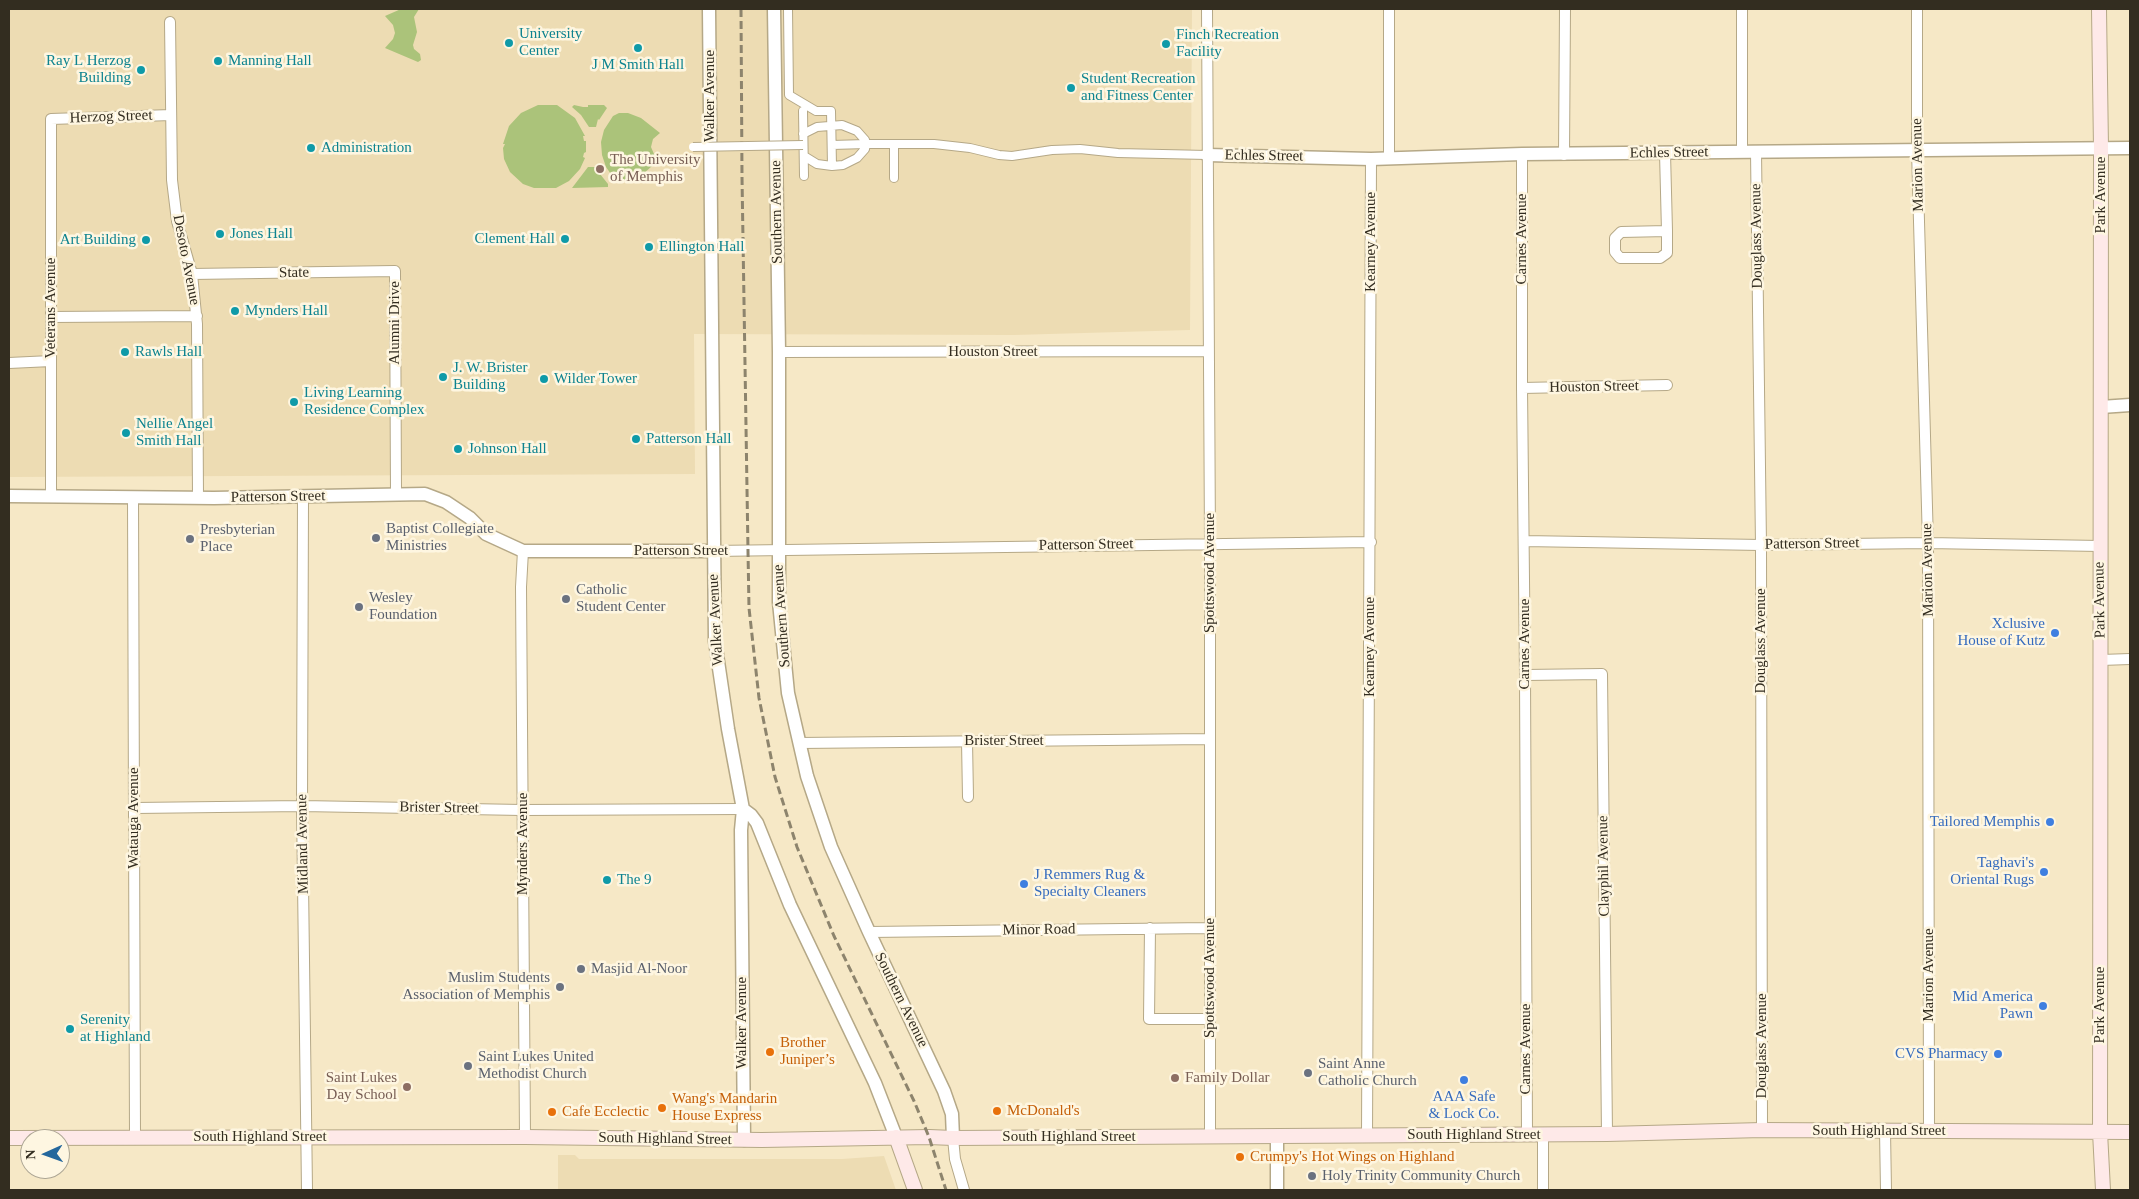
<!DOCTYPE html>
<meta charset="utf-8">
<style>
body{margin:0}
#map{position:relative;width:2139px;height:1199px;overflow:hidden;background:#f6e8c6;font-family:Georgia,serif}
canvas{display:block}
.frame{position:absolute;inset:0;border:10px solid #332d20;pointer-events:none}
.north{position:absolute;left:20px;top:1129px;width:50px;height:50px;box-sizing:border-box;background:#fef6e1;border:1px solid #ada694;border-radius:50%;rotate:268deg;font-size:14px;font-weight:700;line-height:20px;text-align:center;color:#332d20}
.north::after{content:'';display:block;margin:auto;width:18px;height:22px;background:#24679c;clip-path:polygon(50% 0,100% 100%,50% 72%,0 100%)}
</style>
<div id="map">
<canvas width="2139" height="1199"></canvas>
<div class="frame"></div>
<div class="north">N</div>
</div>
<script>
const context = document.querySelector('canvas').getContext('2d');
context.lineJoin = 'round';
function fill(path, color) { context.fillStyle = color; context.fill(path, 'evenodd'); }
const shape = rows => new Path2D(rows.map(r => 'M' + r).join(''));
function trace(path, color, width, dash) { context.strokeStyle = color; context.lineWidth = width; context.lineCap = dash ? 'butt' : 'round'; context.setLineDash(dash || []); context.stroke(path); }
function drawText(font, color, halo, rows, align = 'center') {
  context.font = font + ' Georgia,serif'; context.lineWidth = 5; context.setLineDash([]); context.textBaseline = 'middle'; context.strokeStyle = halo; context.fillStyle = color; for (const [text, x, y, turn = 0] of rows) {
    context.save(); context.translate(x, y); context.rotate((+turn || 0) * Math.PI / 180); context.textAlign = isNaN(turn) ? turn : align; if (halo) context.strokeText(text, 0, 0); context.fillText(text, 0, 0); context.restore();
  }
}
const built = shape([
 [9,9,1192,9,1190,330,1014,335,694,334,695,474,9,477],
 [558,1155,575,1155,579,1159,842,1159,884,1156,896,1190,558,1190]
]);
const green = shape([
 [401,9,419,9,414,17,417,32,413,45,414,49,420,54,421,60,418,62,385,48,393,39,395,33,393,25,385,16],
 [538,105,557,105,575,118,585,136,583,136,584,141,586,141,586,152,584,153,583,157,585,158,580,169,569,181,556,188,534,188,523,184,510,172,504,159,503,148,505,144,503,144,509,126,521,113],
 [574,105,583,107,588,107,588,105,604,105,607,108,599,120,598,119,596,127,589,127,581,115,572,107],
 [619,113,628,113,641,118,660,133,653,139,651,147,654,154,660,159,643,174,625,180,613,177,606,167,602,155,601,142,604,130,613,116],
 [588,167,596,167,598,174,600,174,608,184,608,187,572,188]
]);
const pedestrian = shape([
 [788,9,789,95,816,111,831,111,832,166],
 [803,111,804,176],
 [803,134,817,127,842,125,857,131,865,140,866,144,832,145],
 [894,144,894,178],
 [804,156,817,164,832,166,843,165,857,158,865,149,866,144,934,144,970,148,999,155,1012,156,1052,150,1080,149,1118,153,1207,155]
]);
const minor = shape([
 [1207,9,1210,543,1210,1137],
 [1917,9,1917,150,1928,543,1929,1131],
 [170,22,172,180,177,221,192,274,197,324,198,498],
 [1742,152,1742,9],
 [1756,152,1761,545,1762,1130],
 [1665,153,1667,231,1621,232,1615,238,1615,252,1620,258,1660,258,1667,253,1667,231],
 [1522,154,1522,388,1525,675,1527,1134],
 [1564,155,1565,9],
 [1389,158,1389,9],
 [192,274,395,271,396,494],
 [51,317,197,316],
 [779,352,1208,351],
 [9,363,51,361],
 [1522,388,1667,385],
 [51,497,51,119,171,115],
 [133,497,135,1138],
 [303,497,302,806,307,1190],
 [1524,541,1761,545,1928,543,2100,546],
 [523,551,521,587,525,1137],
 [713,551,1371,542],
 [2101,660,2130,659],
 [1525,675,1602,674,1607,1134],
 [967,741,968,797],
 [799,743,1209,739],
 [135,808,302,806,522,810,743,809],
 [1150,928,1149,1019,1210,1019],
 [869,932,1209,928],
 [1885,1131,1886,1190],
 [1367,1135,1371,159],
 [953,1138,955,1159,964,1190],
 [1543,1190,1543,1134]
]);
const tertiary = shape([
 [709,9,715,641,728,729,743,809,741,830,744,1140],
 [774,9,779,352,779,602,788,693,807,776,831,847,869,932,944,1091,952,1114,953,1138],
 [1207,155,1371,159,1522,154,2130,148],
 [2101,407,2130,405],
 [9,496,214,498,425,494,446,502,470,518,486,534,523,551,713,551],
 [743,809,751,815,757,823,790,905,875,1083,896,1137],
 [1277,1136,1277,1190]
]);
const secondary = shape([
 [2099,9,2101,148,2100,1132,2103,1190],
 [896,1137,915,1190],
 [9,1138,525,1137,762,1140,929,1137,953,1138,1607,1134,1762,1130,2130,1132]
]);
const rail = shape([
 [741,9,742,177,748,551,749,608,759,698,775,777,797,847,834,936,914,1101,929,1137,946,1190]
]);
const pedestrianBridge = shape([
 [693,147,803,145]
]);
const markers = [
 [509,43,5,"#0f9aa8"],
 [1166,44,5,"#0f9aa8"],
 [638,48,5,"#0f9aa8"],
 [218,61,5,"#0f9aa8"],
 [141,70,5,"#0f9aa8"],
 [1071,88,5,"#0f9aa8"],
 [311,148,5,"#0f9aa8"],
 [600,169,5,"#8d6e63"],
 [220,234,5,"#0f9aa8"],
 [565,239,5,"#0f9aa8"],
 [146,240,5,"#0f9aa8"],
 [649,247,5,"#0f9aa8"],
 [235,311,5,"#0f9aa8"],
 [125,352,5,"#0f9aa8"],
 [443,377,5,"#0f9aa8"],
 [544,379,5,"#0f9aa8"],
 [294,402,5,"#0f9aa8"],
 [126,433,5,"#0f9aa8"],
 [636,439,5,"#0f9aa8"],
 [458,449,5,"#0f9aa8"],
 [376,538,5,"#6b7280"],
 [190,539,5,"#6b7280"],
 [566,599,5,"#6b7280"],
 [359,607,5,"#6b7280"],
 [2055,633,5,"#3f7fe0"],
 [2050,822,5,"#3f7fe0"],
 [2044,872,5,"#3f7fe0"],
 [607,880,5,"#0f9aa8"],
 [1024,884,5,"#3f7fe0"],
 [581,969,5,"#6b7280"],
 [560,987,5,"#6b7280"],
 [2043,1006,5,"#3f7fe0"],
 [70,1029,5,"#0f9aa8"],
 [770,1052,5,"#e8710a"],
 [1998,1054,5,"#3f7fe0"],
 [468,1066,5,"#6b7280"],
 [1308,1073,5,"#6b7280"],
 [1175,1078,5,"#8d6e63"],
 [1464,1080,5,"#3f7fe0"],
 [407,1087,5,"#8d6e63"],
 [662,1108,5,"#e8710a"],
 [997,1111,5,"#e8710a"],
 [552,1112,5,"#e8710a"],
 [1240,1157,5,"#e8710a"],
 [1312,1176,5,"#6b7280"]
];
const cultureNames = [
 ["University",519,34],
 ["Center",519,51],
 ["Finch Recreation",1176,35],
 ["Facility",1176,52],
 ["Ray L Herzog",131,61,"right"],
 ["Building",131,78,"right"],
 ["Manning Hall",228,61],
 ["J M Smith Hall",638,65,"center"],
 ["Student Recreation",1081,79],
 ["and Fitness Center",1081,96],
 ["Administration",321,148],
 ["Jones Hall",230,234],
 ["Clement Hall",555,239,"right"],
 ["Art Building",136,240,"right"],
 ["Ellington Hall",659,247],
 ["Mynders Hall",245,311],
 ["Rawls Hall",135,352],
 ["J. W. Brister",453,368],
 ["Building",453,385],
 ["Wilder Tower",554,379],
 ["Living Learning",304,393],
 ["Residence Complex",304,410],
 ["Nellie Angel",136,424],
 ["Smith Hall",136,441],
 ["Patterson Hall",646,439],
 ["Johnson Hall",468,449],
 ["The 9",617,880],
 ["Serenity",80,1020],
 ["at Highland",80,1037]
];
const streetNames = [
 ["Walker Avenue",710,96,-90],
 ["Herzog Street",111,117,-2],
 ["Echles Street",1669,153,-1],
 ["Echles Street",1264,156,1],
 ["Marion Avenue",1918,165,-91],
 ["Park Avenue",2101,195,-90],
 ["Southern Avenue",777,212,-91],
 ["Douglass Avenue",1757,236,-91],
 ["Carnes Avenue",1522,239,-90],
 ["Kearney Avenue",1371,242,-90],
 ["Desoto Avenue",186,260,79],
 ["State",294,273,-1],
 ["Veterans Avenue",51,308,-90],
 ["Alumni Drive",395,323,-90],
 ["Houston Street",993,352],
 ["Houston Street",1594,387,-1],
 ["Patterson Street",278,497,-1],
 ["Patterson Street",1812,544,-1],
 ["Patterson Street",1086,545,-1],
 ["Patterson Street",681,551],
 ["Marion Avenue",1928,570,-91],
 ["Spottswood Avenue",1210,573,-90],
 ["Park Avenue",2100,600,-91],
 ["Southern Avenue",782,616,-94],
 ["Walker Avenue",716,620,-93],
 ["Douglass Avenue",1761,641,-90],
 ["Carnes Avenue",1525,644,-90],
 ["Kearney Avenue",1370,647,-90],
 ["Brister Street",1004,741],
 ["Brister Street",439,808,1],
 ["Watauga Avenue",134,818,-90],
 ["Midland Avenue",303,844,-91],
 ["Mynders Avenue",523,844,-90],
 ["Clayphil Avenue",1604,866,-91],
 ["Minor Road",1039,930,-1],
 ["Marion Avenue",1929,975,-90],
 ["Spottswood Avenue",1210,978,-90],
 ["Southern Avenue",901,1000,64],
 ["Park Avenue",2100,1005,-90],
 ["Walker Avenue",742,1023,-90],
 ["Douglass Avenue",1762,1046,-90],
 ["Carnes Avenue",1526,1049,-90],
 ["South Highland Street",1879,1131],
 ["South Highland Street",1474,1135],
 ["South Highland Street",260,1137],
 ["South Highland Street",1069,1137],
 ["South Highland Street",665,1139,1]
];
const educationNames = [
 ["The University",610,160],
 ["of Memphis",610,177],
 ["Saint Lukes",397,1078,"right"],
 ["Day School",397,1095,"right"],
 ["Family Dollar",1185,1078]
];
const worshipNames = [
 ["Baptist Collegiate",386,529],
 ["Ministries",386,546],
 ["Presbyterian",200,530],
 ["Place",200,547],
 ["Catholic",576,590],
 ["Student Center",576,607],
 ["Wesley",369,598],
 ["Foundation",369,615],
 ["Masjid Al-Noor",591,969],
 ["Muslim Students",550,978,"right"],
 ["Association of Memphis",550,995,"right"],
 ["Saint Lukes United",478,1057],
 ["Methodist Church",478,1074],
 ["Saint Anne",1318,1064],
 ["Catholic Church",1318,1081],
 ["Holy Trinity Community Church",1322,1176]
];
const shopNames = [
 ["Xclusive",2045,624],
 ["House of Kutz",2045,641],
 ["Tailored Memphis",2040,822],
 ["Taghavi's",2034,863],
 ["Oriental Rugs",2034,880],
 ["J Remmers Rug &",1034,875,"left"],
 ["Specialty Cleaners",1034,892,"left"],
 ["Mid America",2033,997],
 ["Pawn",2033,1014],
 ["CVS Pharmacy",1988,1054],
 ["AAA Safe",1464,1097,"center"],
 ["& Lock Co.",1464,1114,"center"]
];
const foodNames = [
 ["Brother",780,1043],
 ["Juniper’s",780,1060],
 ["Wang's Mandarin",672,1099],
 ["House Express",672,1116],
 ["McDonald's",1007,1111],
 ["Cafe Ecclectic",562,1112],
 ["Crumpy's Hot Wings on Highland",1250,1157]
];
fill(built, '#eddcb3');
fill(green, '#abc37a');
trace(pedestrian, '#b5a887', 10);
trace(minor, '#b5a887', 12);
trace(tertiary, '#b5a887', 15);
trace(secondary, '#b5a887', 16);
trace(pedestrian, '#fff', 8);
trace(minor, '#fff', 10);
trace(tertiary, '#fff', 12);
trace(secondary, '#fee9e8', 14);
trace(rail, '#8d846d', 3, [8, 4]);
trace(pedestrianBridge, '#b5a887', 10, []);
trace(pedestrianBridge, '#fff', 8);
for (const [x, y, r, color] of markers) { const dot = new Path2D(); dot.arc(x, y, r, 0, 2 * Math.PI); context.fillStyle = color; context.fill(dot); trace(dot, '#fef6e1', 2); }
drawText('15px', '#0d838f', '#fef6e1', cultureNames, 'left');
drawText('15px', '#332d20', '#fef6e1', streetNames);
drawText('15px', '#785e54', '#fef6e1', educationNames, 'left');
drawText('15px', '#5b616d', '#fef6e1', worshipNames, 'left');
drawText('15px', '#366cbe', '#fef6e1', shopNames, 'right');
drawText('15px', '#c56008', '#fef6e1', foodNames, 'left');
</script>
